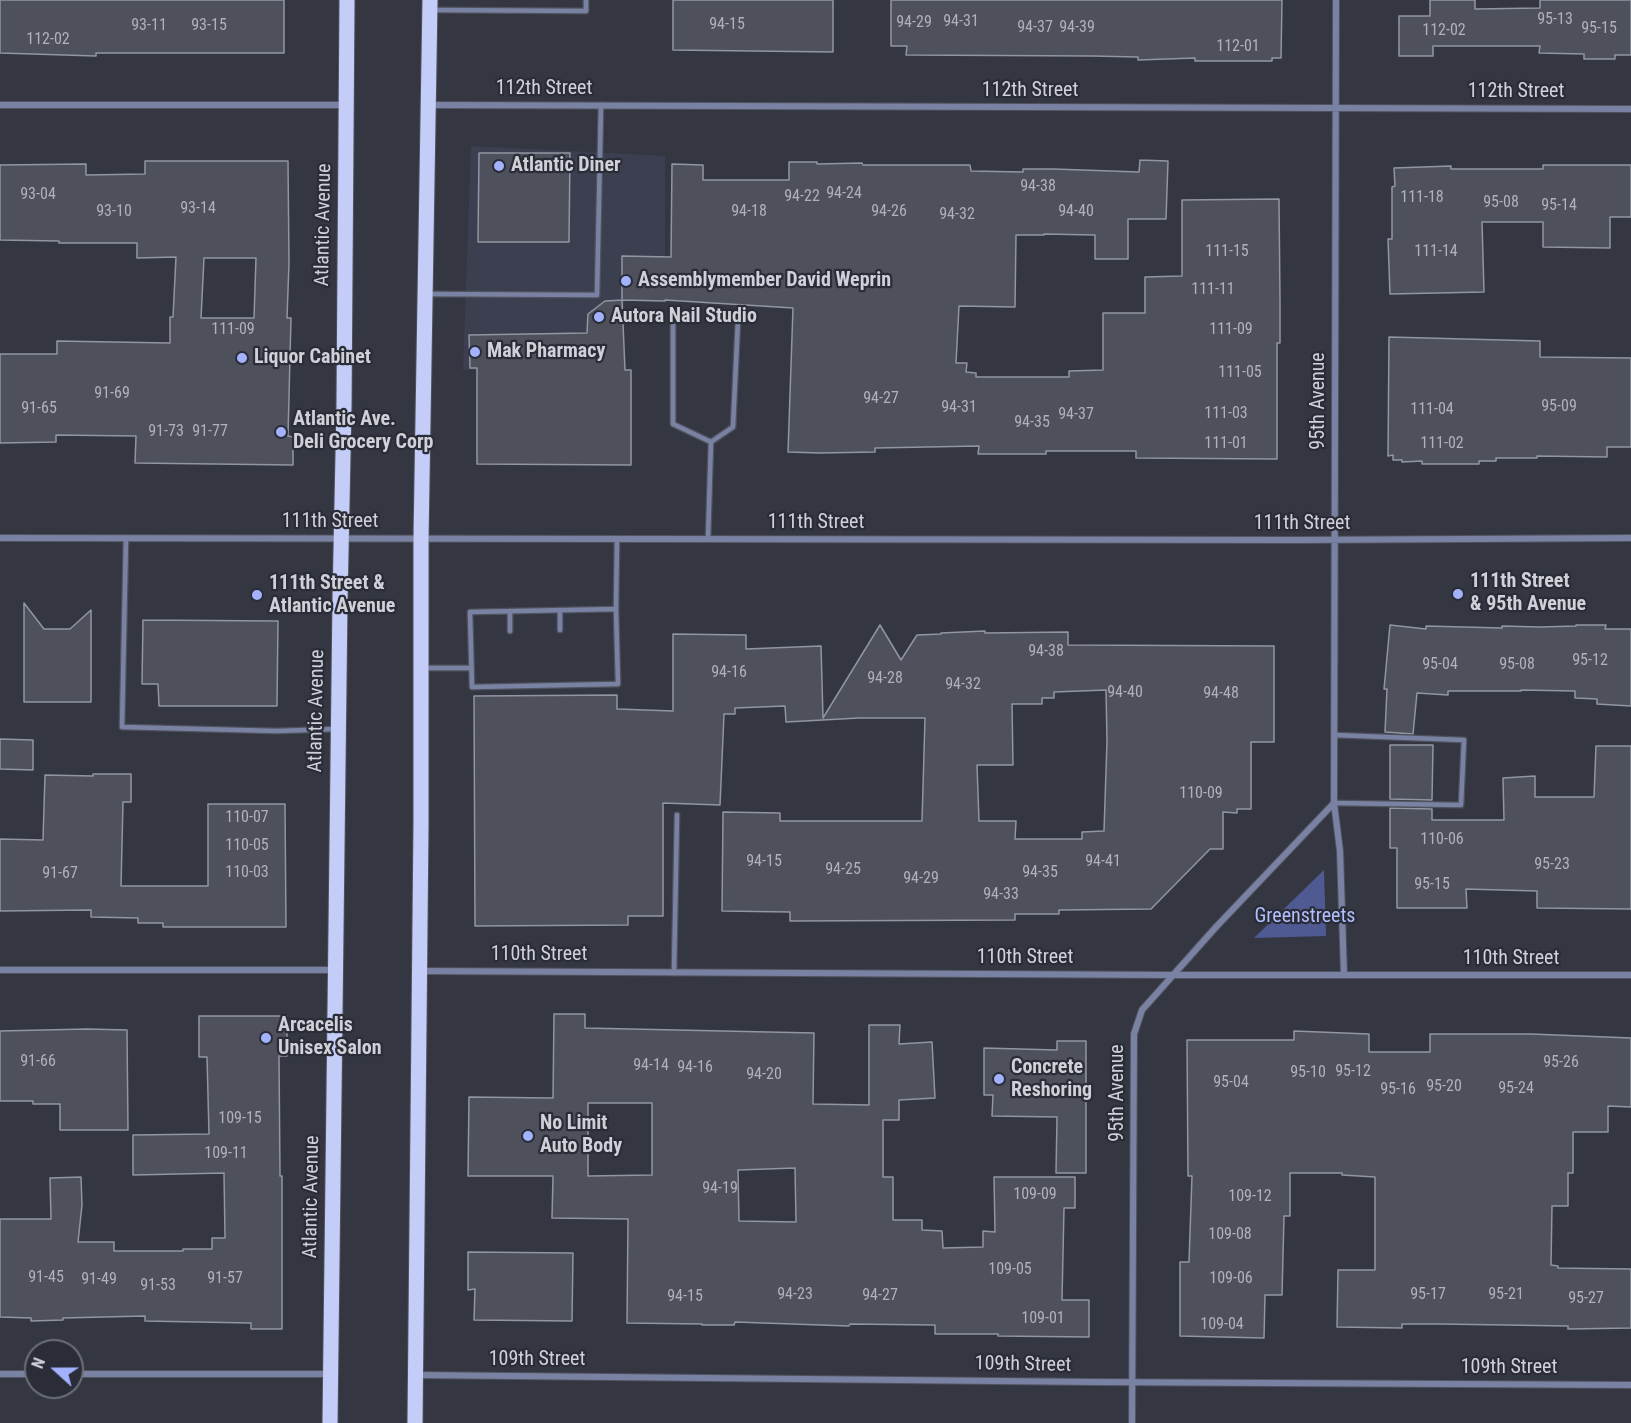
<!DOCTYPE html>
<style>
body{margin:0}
#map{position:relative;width:1631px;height:1423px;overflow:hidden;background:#343742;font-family:"Roboto Condensed",sans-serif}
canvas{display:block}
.north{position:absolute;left:24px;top:1339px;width:60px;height:60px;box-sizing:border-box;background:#2a2d37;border:2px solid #6c6f77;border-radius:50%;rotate:291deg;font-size:16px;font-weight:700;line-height:24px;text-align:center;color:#d0d1d8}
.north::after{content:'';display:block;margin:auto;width:21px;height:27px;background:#a3b2fd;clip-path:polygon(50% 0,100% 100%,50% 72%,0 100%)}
</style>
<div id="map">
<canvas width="1631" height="1423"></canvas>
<div class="north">N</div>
</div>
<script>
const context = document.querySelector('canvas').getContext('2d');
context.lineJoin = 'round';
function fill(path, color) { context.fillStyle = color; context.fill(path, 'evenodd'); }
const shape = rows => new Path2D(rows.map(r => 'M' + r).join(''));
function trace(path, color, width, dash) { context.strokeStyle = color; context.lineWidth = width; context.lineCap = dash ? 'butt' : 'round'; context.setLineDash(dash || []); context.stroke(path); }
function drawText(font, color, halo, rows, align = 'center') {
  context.font = font + ' "Roboto Condensed",sans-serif'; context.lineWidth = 4.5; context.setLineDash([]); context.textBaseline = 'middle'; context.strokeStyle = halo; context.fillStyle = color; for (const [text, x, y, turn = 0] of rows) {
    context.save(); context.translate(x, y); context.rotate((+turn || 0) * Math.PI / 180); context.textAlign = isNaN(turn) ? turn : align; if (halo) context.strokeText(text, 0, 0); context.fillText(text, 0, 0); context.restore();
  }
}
const built = shape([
 [471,146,665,156,665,301,624,300,623,370,463,370]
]);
const green = shape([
 [1324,870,1326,936,1254,938]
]);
const building = shape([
 [0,0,284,0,284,53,96,53,96,56,0,53,0,0],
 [673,0,833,0,833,52,673,50,673,0],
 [891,0,1282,0,1281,58,1272,58,1272,61,1195,61,1195,58,1138,60,1138,57,1092,56,906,55,907,46,891,46,891,0],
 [1430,0,1475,0,1475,9,1540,8,1540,0,1631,0,1631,55,1615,55,1615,59,1584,59,1584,54,1539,53,1540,46,1433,46,1433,56,1399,56,1399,16,1430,16,1430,0],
 [479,153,570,153,569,242,478,242,479,153],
 [1140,160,1168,161,1166,219,1128,219,1128,259,1095,259,1095,235,1044,234,1044,235,1016,235,1015,307,959,306,956,363,967,363,966,372,976,373,976,377,1069,377,1069,371,1103,370,1103,313,1145,313,1145,277,1182,276,1182,200,1279,199,1280,303,1280,343,1277,343,1277,459,1136,458,1136,451,1046,451,1046,454,978,454,979,446,875,448,875,452,820,453,788,452,793,308,665,300,665,301,622,300,622,256,671,257,672,164,703,165,703,180,789,180,789,162,817,162,817,164,862,163,863,165,970,165,971,171,1023,172,1023,169,1054,169,1139,172,1140,160],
 [145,161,288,161,289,263,287,318,291,318,288,436,293,437,293,465,135,463,136,436,56,435,56,442,0,443,0,354,57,354,57,341,170,343,170,317,173,317,176,257,137,258,137,243,59,243,59,241,0,240,0,165,86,164,86,175,145,174,145,161],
 [204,258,256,258,254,318,201,318,204,258],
 [1543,165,1631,165,1631,217,1610,217,1610,248,1543,247,1543,222,1482,222,1484,292,1390,294,1388,239,1392,239,1392,187,1395,186,1394,168,1451,166,1451,169,1543,169,1543,165],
 [622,300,625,370,631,370,631,465,477,464,477,368,470,368,469,335,587,333,588,314,605,301,622,300],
 [1389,337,1540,341,1540,357,1631,358,1631,447,1607,447,1607,457,1537,456,1537,458,1496,458,1496,461,1479,461,1479,464,1422,464,1422,461,1402,462,1402,460,1393,460,1393,455,1388,456,1389,337],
 [24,603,44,629,70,629,91,610,91,702,24,702,24,603],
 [143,620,278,621,277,706,159,706,158,684,142,684,143,620],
 [880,625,901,660,917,635,941,634,941,633,985,631,985,633,1068,632,1068,645,1274,646,1274,742,1251,742,1251,809,1237,809,1237,813,1223,812,1223,849,1210,849,1151,909,1059,910,1059,914,1015,914,1015,920,790,921,790,912,722,911,723,812,780,813,780,821,922,821,925,718,859,718,786,722,785,706,735,708,735,714,724,714,720,805,663,803,663,916,628,916,628,925,475,926,474,696,617,695,617,709,673,711,673,634,746,635,746,649,821,646,823,718,880,625],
 [1106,690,1107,741,1104,831,1082,832,1082,839,1015,839,1016,821,979,821,977,765,1013,765,1012,704,1042,704,1042,698,1054,698,1054,692,1106,690],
 [1390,625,1426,629,1426,626,1502,628,1502,626,1540,627,1576,626,1576,625,1606,625,1605,629,1631,629,1631,706,1597,704,1597,699,1575,698,1575,691,1521,690,1521,691,1448,691,1448,695,1417,693,1413,734,1385,732,1387,689,1384,689,1390,625],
 [0,739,33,740,33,770,0,769,0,739],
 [1390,745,1433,745,1432,800,1390,799,1390,745],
 [1596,746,1631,746,1631,909,1537,908,1537,891,1466,889,1467,908,1397,908,1397,848,1390,848,1390,808,1432,809,1432,820,1504,820,1503,778,1535,776,1535,797,1594,797,1596,746],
 [93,774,131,774,131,802,123,802,121,886,208,886,208,804,285,804,286,927,163,927,163,923,138,923,138,918,91,917,91,910,0,911,0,839,43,840,45,775,93,776,93,774],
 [554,1014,585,1014,585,1028,814,1033,813,1104,869,1105,869,1025,900,1025,899,1044,932,1042,935,1098,899,1100,899,1120,883,1120,883,1177,893,1177,893,1220,922,1220,922,1230,942,1231,943,1248,983,1247,983,1231,995,1232,994,1177,1075,1177,1075,1208,1064,1208,1062,1300,1089,1300,1089,1337,998,1336,998,1334,935,1334,935,1325,850,1324,849,1326,735,1322,734,1325,702,1325,702,1324,627,1323,628,1219,552,1218,553,1176,468,1176,469,1097,553,1098,554,1014],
 [588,1103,652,1103,652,1175,588,1176,588,1103],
 [795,1168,796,1222,739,1221,738,1170,795,1168],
 [199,1016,287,1016,287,1056,279,1056,280,1176,282,1176,282,1329,251,1329,251,1323,145,1321,145,1316,63,1318,63,1320,31,1321,31,1318,0,1317,0,1219,51,1219,50,1178,81,1177,82,1205,78,1242,114,1242,114,1251,183,1251,183,1249,212,1249,212,1238,225,1238,224,1173,133,1175,133,1135,209,1134,207,1057,199,1057,199,1016],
 [87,1029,127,1030,128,1130,60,1130,60,1104,33,1104,33,1101,0,1101,0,1031,87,1029],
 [1294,1031,1369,1034,1369,1052,1430,1052,1430,1034,1531,1034,1631,1038,1631,1107,1608,1106,1608,1132,1573,1132,1573,1173,1568,1173,1568,1206,1552,1206,1551,1265,1558,1266,1558,1268,1631,1269,1631,1328,1568,1329,1568,1326,1441,1324,1402,1324,1402,1328,1337,1327,1338,1270,1375,1270,1375,1177,1342,1175,1342,1173,1290,1173,1290,1216,1284,1216,1282,1295,1265,1295,1264,1338,1180,1336,1180,1262,1189,1262,1192,1176,1188,1176,1187,1040,1294,1040,1294,1031],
 [1057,1041,1086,1041,1086,1173,1056,1173,1057,1117,992,1116,993,1095,984,1095,984,1048,1057,1050,1057,1041],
 [468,1252,573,1253,572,1321,474,1320,475,1289,468,1290,468,1252]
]);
const lane = shape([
 [433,10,586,11,586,0],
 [427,294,597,295,601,105],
 [673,325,673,424,711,442],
 [126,538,122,727,277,731,335,729],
 [708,539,711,442,733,427,738,320],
 [616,609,618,684,472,687,470,612,616,609],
 [616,609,617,539],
 [560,610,560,630],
 [510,631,510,611],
 [423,668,471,668],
 [1334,803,1461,805,1464,740,1334,735],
 [674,973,677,815]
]);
const street = shape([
 [0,105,344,105],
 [429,105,1631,109],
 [0,538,1300,540,1631,538],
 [1334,803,1340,851,1344,975],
 [0,970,335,970],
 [420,971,1173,975,1631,975],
 [0,1374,36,1374],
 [72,1374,329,1374],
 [416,1375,1093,1382,1631,1385],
 [1132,1423,1134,1034,1142,1010,1216,927,1334,803,1336,0]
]);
const primary = shape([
 [330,1423,340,600,344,406,347,0],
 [415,1423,421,824,421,539,430,0]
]);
const markers = [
 [499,166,6,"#a3b2fd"],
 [626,281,6,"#a3b2fd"],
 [599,317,6,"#a3b2fd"],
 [475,352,6,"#a3b2fd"],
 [242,358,6,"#a3b2fd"],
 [281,432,6,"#a3b2fd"],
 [1458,594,6,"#a3b2fd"],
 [257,595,6,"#a3b2fd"],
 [266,1038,6,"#a3b2fd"],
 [999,1079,6,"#a3b2fd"],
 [528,1136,6,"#a3b2fd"]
];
const numberNames = [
 ["95-13",1555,20],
 ["94-31",961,22],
 ["94-29",914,23],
 ["94-15",727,25],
 ["93-11",149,26],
 ["93-15",209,26],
 ["94-37",1035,28],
 ["94-39",1077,28],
 ["95-15",1599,29],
 ["112-02",1444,31],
 ["112-02",48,40],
 ["112-01",1238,47],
 ["94-38",1038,187],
 ["94-24",844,194],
 ["93-04",38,195],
 ["94-22",802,197],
 ["111-18",1422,198],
 ["95-08",1501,203],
 ["95-14",1559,206],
 ["93-14",198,209],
 ["93-10",114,212],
 ["94-18",749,212],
 ["94-26",889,212],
 ["94-40",1076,212],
 ["94-32",957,215],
 ["111-15",1227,252],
 ["111-14",1436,252],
 ["111-11",1213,290],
 ["111-09",233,330],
 ["111-09",1231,330],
 ["111-05",1240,373],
 ["91-69",112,394],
 ["94-27",881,399],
 ["95-09",1559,407],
 ["94-31",959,408],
 ["91-65",39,409],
 ["111-04",1432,410],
 ["111-03",1226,414],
 ["94-37",1076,415],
 ["94-35",1032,423],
 ["91-73",166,432],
 ["91-77",210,432],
 ["111-01",1226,444],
 ["111-02",1442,444],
 ["94-38",1046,652],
 ["95-12",1590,661],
 ["95-04",1440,665],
 ["95-08",1517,665],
 ["94-16",729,673],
 ["94-28",885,679],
 ["94-32",963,685],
 ["94-40",1125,693],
 ["94-48",1221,694],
 ["110-09",1201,794],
 ["110-07",247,818],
 ["110-06",1442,840],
 ["110-05",247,846],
 ["94-15",764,862],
 ["94-41",1103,862],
 ["95-23",1552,865],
 ["94-25",843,870],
 ["110-03",247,873],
 ["94-35",1040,873],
 ["91-67",60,874],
 ["94-29",921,879],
 ["95-15",1432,885],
 ["94-33",1001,895],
 ["91-66",38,1062],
 ["95-26",1561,1063],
 ["94-14",651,1066],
 ["94-16",695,1068],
 ["95-12",1353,1072],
 ["95-10",1308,1073],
 ["94-20",764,1075],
 ["95-04",1231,1083],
 ["95-20",1444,1087],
 ["95-24",1516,1089],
 ["95-16",1398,1090],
 ["109-15",240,1119],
 ["109-11",226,1154],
 ["94-19",720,1189],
 ["109-09",1035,1195],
 ["109-12",1250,1197],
 ["109-08",1230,1235],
 ["109-05",1010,1270],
 ["91-45",46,1278],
 ["91-57",225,1279],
 ["109-06",1231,1279],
 ["91-49",99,1280],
 ["91-53",158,1286],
 ["94-23",795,1295],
 ["95-17",1428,1295],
 ["95-21",1506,1295],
 ["94-27",880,1296],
 ["94-15",685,1297],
 ["95-27",1586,1299],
 ["109-01",1043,1319],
 ["109-04",1222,1325]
];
const streetNames = [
 ["112th Street",544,89],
 ["112th Street",1030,91],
 ["112th Street",1516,92],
 ["Atlantic Avenue",324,225,-89],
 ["95th Avenue",1319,401,-90],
 ["111th Street",330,522],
 ["111th Street",816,523],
 ["111th Street",1302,524],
 ["Atlantic Avenue",317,711,-89],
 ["110th Street",539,955],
 ["110th Street",1025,958],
 ["110th Street",1511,959],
 ["95th Avenue",1118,1093,-90],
 ["Atlantic Avenue",312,1197,-89],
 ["109th Street",537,1360],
 ["109th Street",1023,1365,1],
 ["109th Street",1509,1368]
];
const poiNames = [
 ["Atlantic Diner",511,166],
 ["Assemblymember David Weprin",638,281],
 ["Autora Nail Studio",611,317],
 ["Mak Pharmacy",487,352],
 ["Liquor Cabinet",254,358],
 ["Atlantic Ave.",293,420],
 ["Deli Grocery Corp",293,443],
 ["111th Street",1470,582],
 ["& 95th Avenue",1470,605],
 ["111th Street &",269,584],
 ["Atlantic Avenue",269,607],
 ["Arcacelis",278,1026],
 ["Unisex Salon",278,1049],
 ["Concrete",1011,1068],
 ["Reshoring",1011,1091],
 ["No Limit",540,1124],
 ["Auto Body",540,1147]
];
const parkNames = [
 ["Greenstreets",1305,917]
];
fill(built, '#3b3f50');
fill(green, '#505a92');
fill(building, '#4e505c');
trace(building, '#9295a2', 1.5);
trace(lane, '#50535d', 7);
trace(street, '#50535d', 8);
trace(primary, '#50535d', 17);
trace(lane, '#7a82a4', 4.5);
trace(street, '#7a82a4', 6);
trace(primary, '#c4cdf8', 15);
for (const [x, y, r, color] of markers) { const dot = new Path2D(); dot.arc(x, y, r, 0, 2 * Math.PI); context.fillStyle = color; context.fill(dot); trace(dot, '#2a2d37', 2); }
drawText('16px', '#b0b1b9', null, numberNames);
drawText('20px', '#d0d1d8', '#2a2d37', streetNames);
drawText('bold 20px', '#d0d1d8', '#2a2d37', poiNames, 'left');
drawText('20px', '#b2bffd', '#2a2d37', parkNames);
</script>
